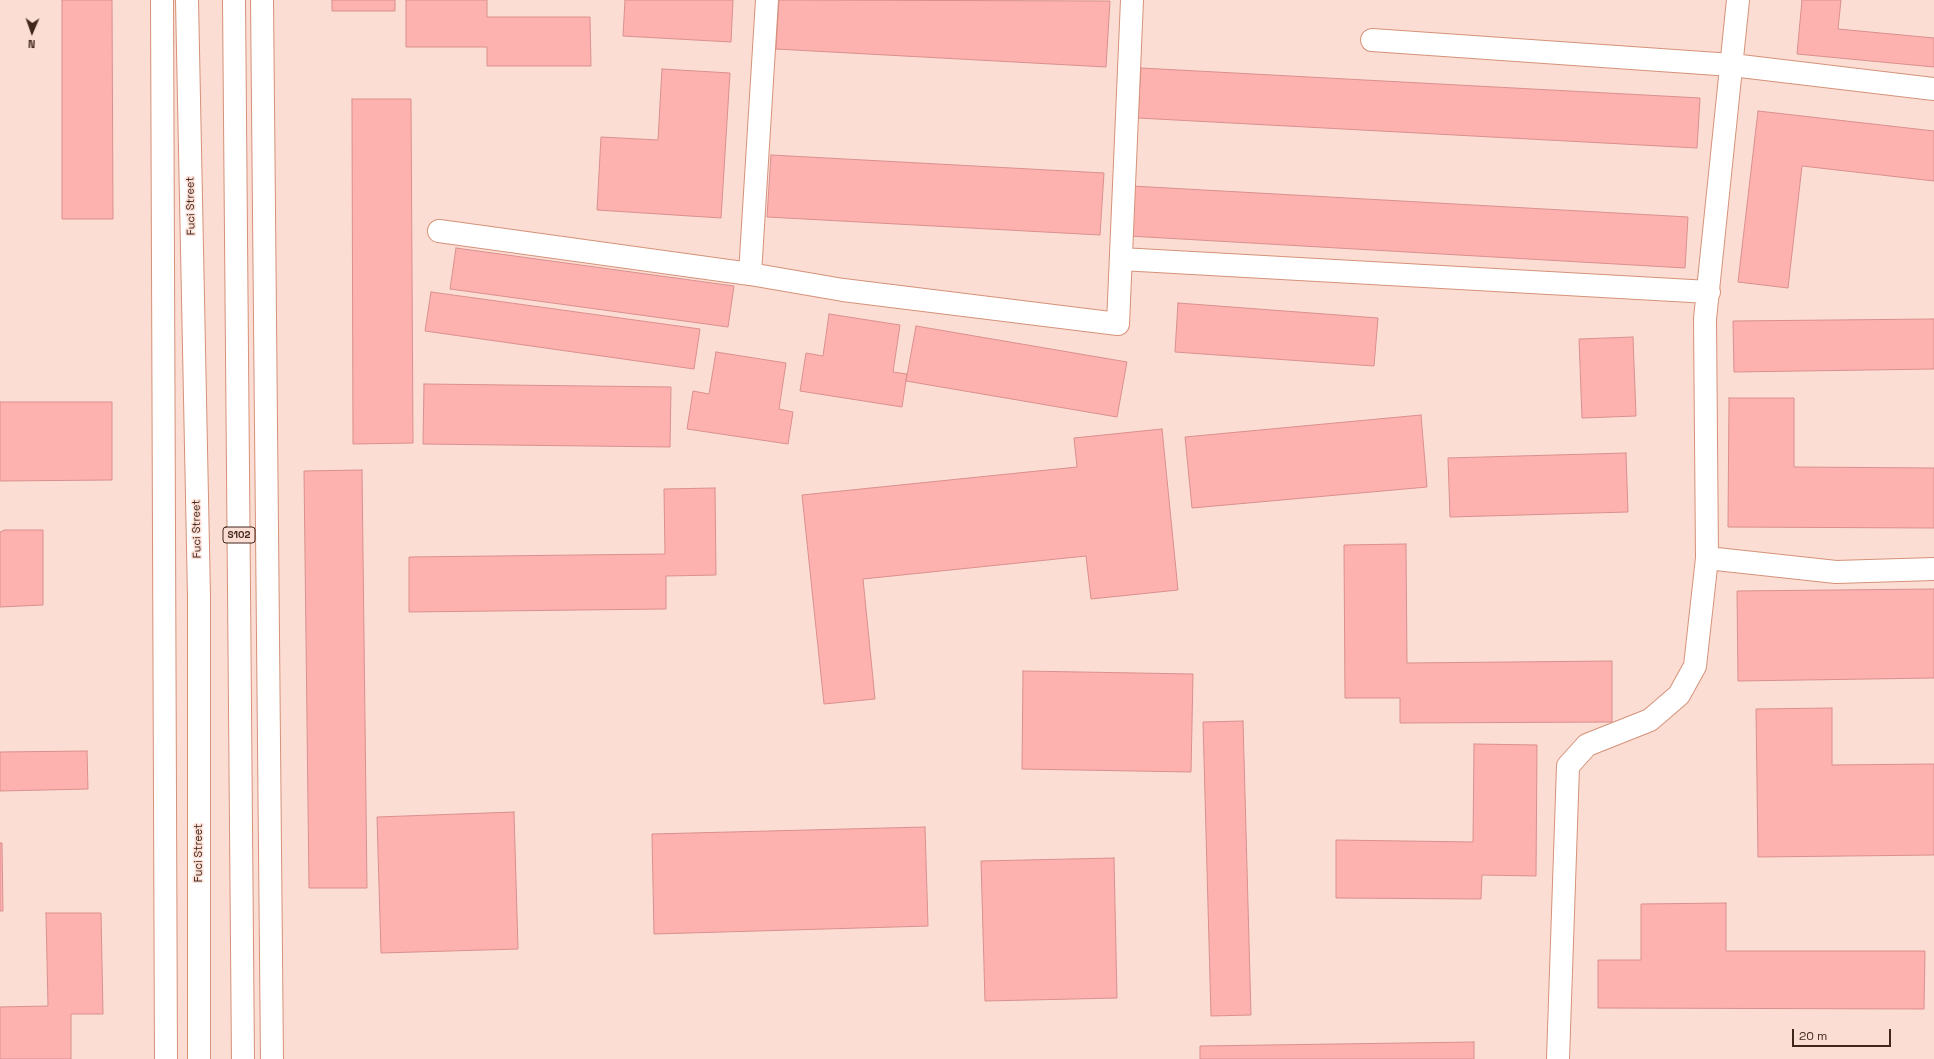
<!DOCTYPE html>
<style>
body{margin:0}
#map{position:relative;width:1934px;height:1059px;overflow:hidden;background:#fbddd3;font-family:"Space Grotesk",sans-serif}
canvas{display:block}
.north{position:absolute;left:12px;top:12px;width:40px;height:40px;-webkit-text-stroke:3px #fbddd3;paint-order:stroke;rotate:182deg;font-size:11px;font-weight:700;line-height:16px;text-align:center;color:#41261c}
.north::after{content:'';display:block;margin:auto;width:14px;height:18px;background:#41261c;clip-path:polygon(50% 0,100% 100%,50% 72%,0 100%)}
.scale{position:absolute;left:1792px;top:1029px;width:99px;height:18px;box-sizing:border-box;border:2px solid #41261c;border-top:0;padding-left:5px;font-size:12px;line-height:14px;white-space:nowrap;color:#41261c;-webkit-text-stroke:3px #fbddd3;paint-order:stroke}
</style>
<div id="map">
<canvas width="1934" height="1059"></canvas>
<div class="north">N</div>
<div class="scale">20 m</div>
</div>
<script>
const context = document.querySelector('canvas').getContext('2d');
context.lineJoin = 'round';
function fill(path, color) { context.fillStyle = color; context.fill(path, 'evenodd'); }
const shape = rows => new Path2D(rows.map(r => 'M' + r).join(''));
function trace(path, color, width, dash) { context.strokeStyle = color; context.lineWidth = width; context.lineCap = dash ? 'butt' : 'round'; context.setLineDash(dash || []); context.stroke(path); }
function drawText(font, color, halo, rows, align = 'center') {
  context.font = font + ' "Space Grotesk",sans-serif'; context.lineWidth = 3; context.setLineDash([]); context.textBaseline = 'middle'; context.strokeStyle = halo; context.fillStyle = color; for (const [text, x, y, turn = 0] of rows) {
    context.save(); context.translate(x, y); context.rotate((+turn || 0) * Math.PI / 180); context.textAlign = isNaN(turn) ? turn : align; if (halo) context.strokeText(text, 0, 0); context.fillText(text, 0, 0); context.restore();
  }
}
const building = shape([
 [62,0,112,0,113,219,62,219,62,0],
 [332,0,395,0,395,11,332,11,332,0],
 [406,0,487,0,487,17,590,17,591,66,487,66,487,47,406,47,406,0],
 [625,0,733,0,731,42,623,36,625,0],
 [779,0,1110,1,1106,67,776,49,779,0],
 [1802,0,1841,0,1838,29,1934,38,1934,67,1797,54,1802,0],
 [1141,68,1700,98,1697,148,1138,118,1141,68],
 [662,69,730,73,721,218,597,210,601,137,658,140,662,69],
 [352,99,411,99,413,443,353,444,352,99],
 [1758,111,1934,131,1934,181,1802,166,1788,288,1738,282,1758,111],
 [771,155,1104,173,1100,235,767,217,771,155],
 [1132,186,1688,217,1685,268,1129,236,1132,186],
 [456,248,734,286,728,327,450,289,456,248],
 [431,292,700,329,694,369,425,331,431,292],
 [1178,303,1378,318,1374,366,1175,352,1178,303],
 [829,314,900,325,893,372,907,374,902,407,800,391,806,353,823,356,829,314],
 [1934,319,1934,369,1734,372,1733,321,1934,319],
 [916,326,1127,362,1117,417,906,381,916,326],
 [1633,337,1636,416,1582,418,1579,339,1633,337],
 [716,352,786,363,779,409,793,412,788,444,687,429,693,391,709,394,716,352],
 [424,384,671,387,670,447,423,444,424,384],
 [1729,398,1794,398,1794,467,1934,468,1934,528,1728,527,1729,398],
 [0,402,112,402,112,480,0,481,0,402],
 [1421,415,1427,487,1192,508,1185,437,1421,415],
 [1162,429,1178,590,1091,599,1086,556,863,579,875,699,824,704,802,495,1077,467,1074,438,1162,429],
 [1626,453,1628,512,1450,517,1448,458,1626,453],
 [362,470,367,888,309,888,304,471,362,470],
 [715,488,716,575,666,576,666,609,409,612,409,557,665,554,664,489,715,488],
 [5,530,43,530,43,605,0,607,0,532,5,530],
 [1406,544,1407,663,1612,661,1612,722,1400,723,1400,698,1345,698,1344,545,1406,544],
 [1934,589,1934,678,1738,681,1737,591,1934,589],
 [1023,671,1193,674,1191,772,1022,769,1023,671],
 [1832,708,1832,765,1934,764,1934,855,1758,857,1756,709,1832,708],
 [1243,721,1251,1015,1211,1016,1203,722,1243,721],
 [1474,744,1537,745,1536,876,1482,875,1481,899,1336,898,1336,840,1473,842,1474,744],
 [87,751,88,789,0,791,0,752,87,751],
 [514,812,518,949,381,953,377,817,514,812],
 [925,827,928,926,654,934,652,834,925,827],
 [0,843,2,843,3,911,0,911,0,843],
 [1114,858,1117,998,985,1001,981,861,1114,858],
 [1726,903,1726,951,1925,951,1924,1009,1598,1008,1598,960,1641,960,1641,904,1726,903],
 [46,913,101,913,103,1014,71,1014,71,1059,0,1059,0,1007,48,1006,46,913],
 [1474,1042,1474,1059,1200,1059,1200,1046,1474,1042]
]);
const minor = shape([
 [1738,0,1705,319,1707,558,1836,572,1934,569],
 [1372,40,1732,65,1934,89],
 [439,231,750,274,767,0],
 [1121,259,1709,292],
 [750,274,843,290,1118,324,1132,0],
 [1558,1059,1568,766,1587,745,1650,720,1679,695,1695,666,1707,558]
]);
const major = shape([
 [162,0,166,1059],
 [187,0,199,597,199,1059],
 [234,0,243,1059],
 [262,0,272,1059]
]);
const shields = [
 [239,535,32]
];
const shieldNames = [
 ["S102",239,535]
];
const streetNames = [
 ["Fuci Street",191,206,-91],
 ["Fuci Street",197,529,-91],
 ["Fuci Street",199,853,-90]
];
fill(building, '#feb2b0');
trace(building, '#d9908e', 1);
trace(minor, '#d59279', 24);
trace(major, '#d59279', 24);
trace(minor, '#fff', 22);
trace(major, '#fff', 22);
for (const [x, y, w] of shields) { const box = new Path2D(); box.roundRect(x - w / 2, y - 8, w, 16, 3); context.fillStyle = '#fbddd3'; context.fill(box); trace(box, '#41261c', 1); }
drawText('bold 10px', '#41261c', null, shieldNames);
drawText('11px', '#41261c', '#fbddd3', streetNames);
</script>
